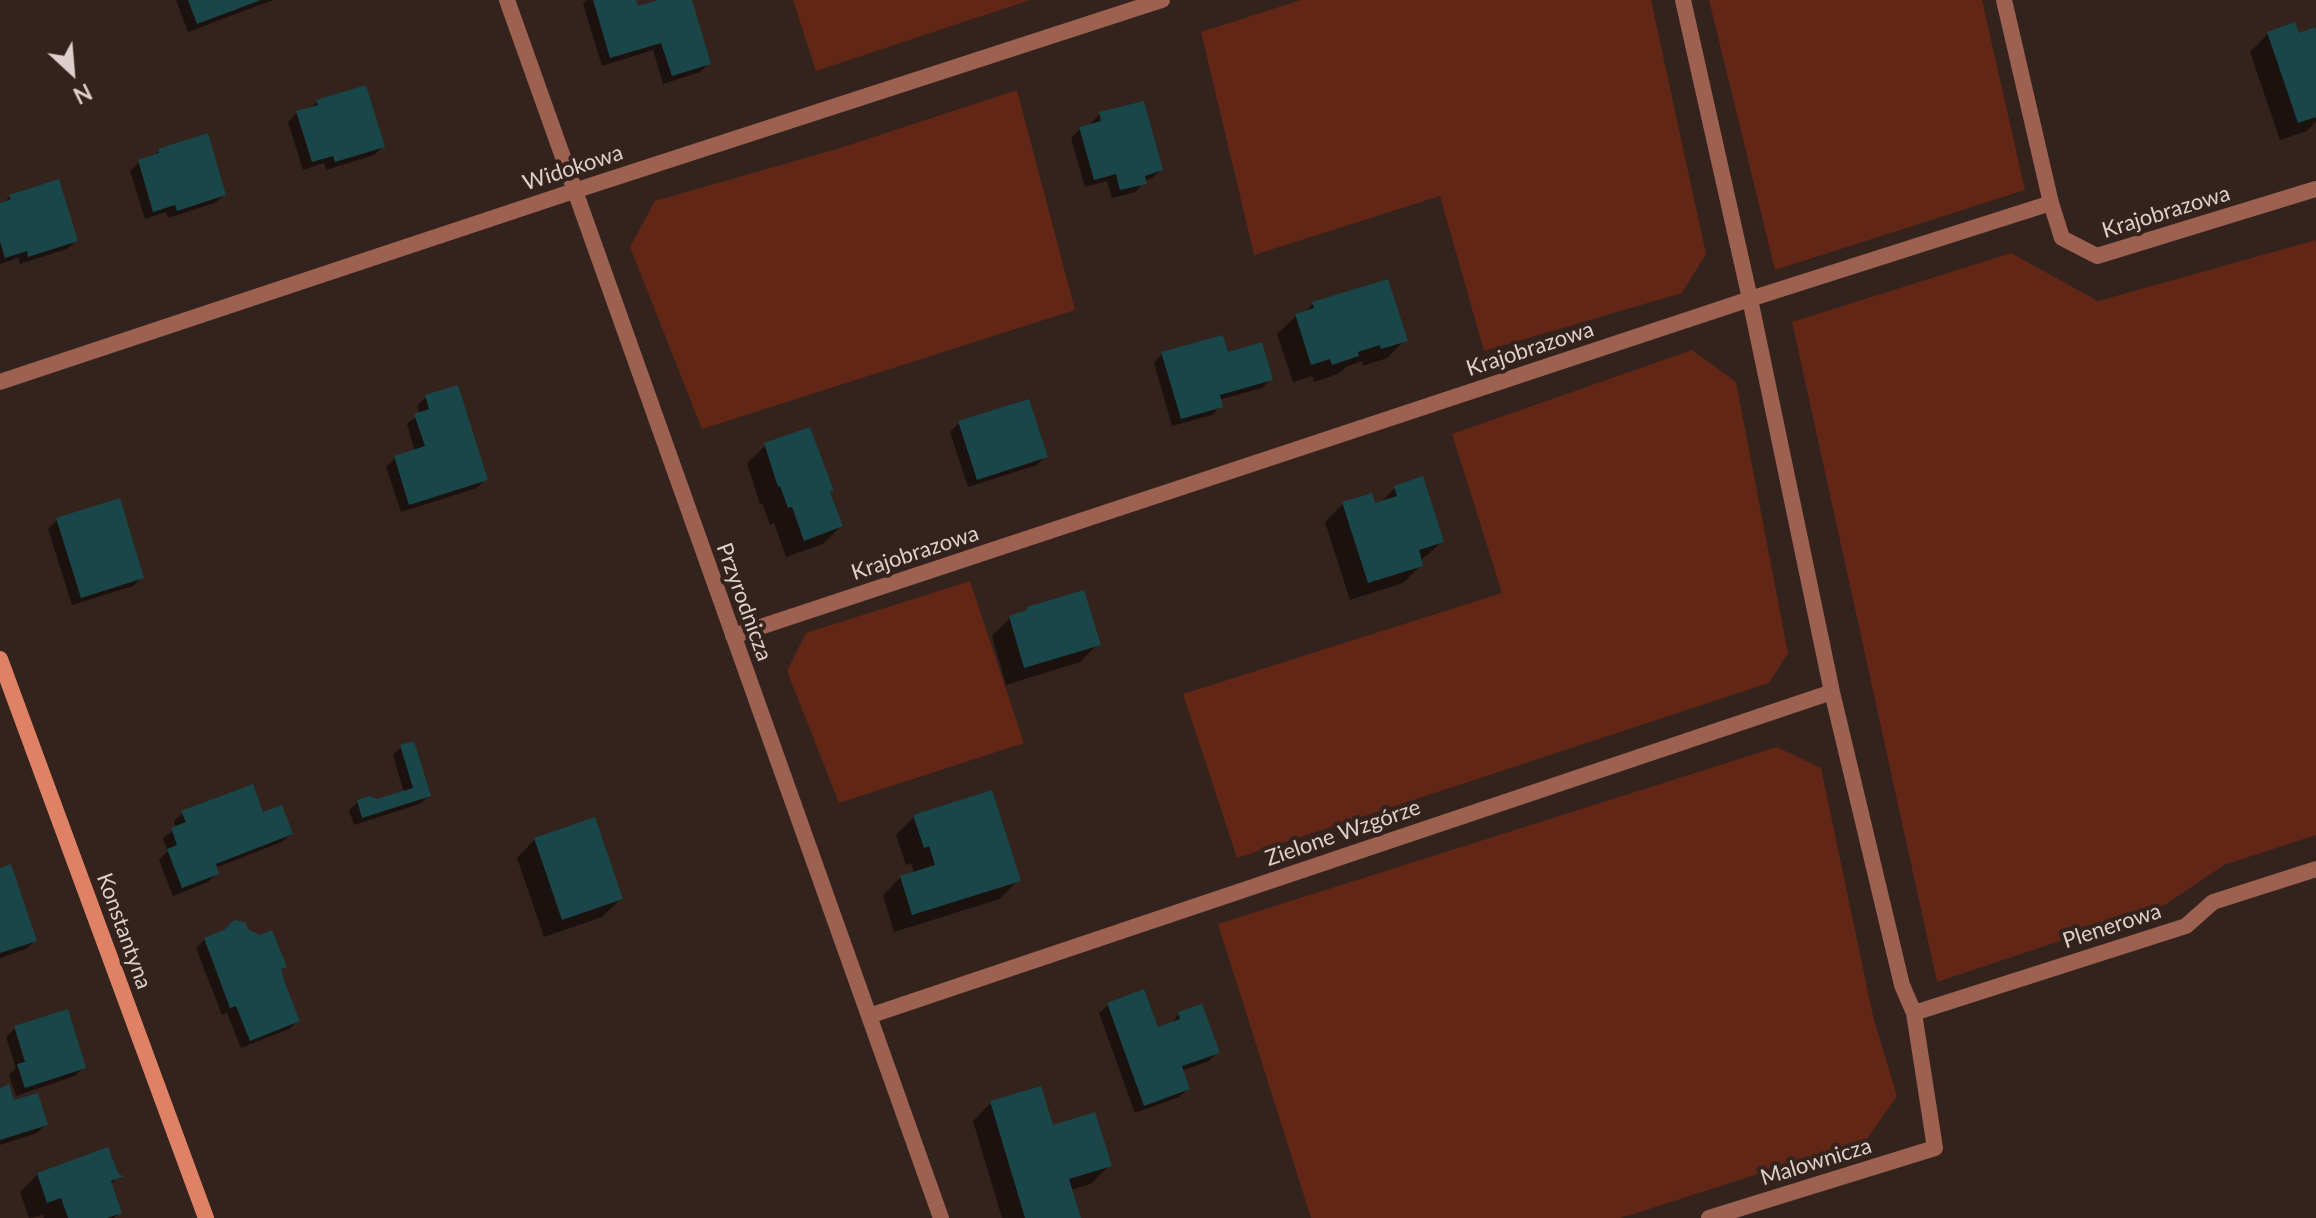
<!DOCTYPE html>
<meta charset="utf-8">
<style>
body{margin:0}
#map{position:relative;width:2316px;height:1218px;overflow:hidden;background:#34221d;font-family:Lato,sans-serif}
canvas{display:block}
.north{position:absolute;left:32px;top:32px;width:80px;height:80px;-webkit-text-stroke:6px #34221d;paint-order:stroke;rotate:154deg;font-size:22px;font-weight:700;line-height:32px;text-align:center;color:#dccfcc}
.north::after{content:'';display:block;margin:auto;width:28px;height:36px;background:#dccfcc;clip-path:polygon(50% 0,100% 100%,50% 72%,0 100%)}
</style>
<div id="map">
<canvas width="2316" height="1218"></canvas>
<div class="north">N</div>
</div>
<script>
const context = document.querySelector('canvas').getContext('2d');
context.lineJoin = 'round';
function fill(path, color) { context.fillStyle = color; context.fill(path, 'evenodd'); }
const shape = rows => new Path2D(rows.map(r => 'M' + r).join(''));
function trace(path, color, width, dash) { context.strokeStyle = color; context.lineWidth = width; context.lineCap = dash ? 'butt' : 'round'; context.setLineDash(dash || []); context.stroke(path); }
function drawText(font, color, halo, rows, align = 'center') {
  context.font = font + ' Lato,sans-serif'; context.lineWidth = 8; context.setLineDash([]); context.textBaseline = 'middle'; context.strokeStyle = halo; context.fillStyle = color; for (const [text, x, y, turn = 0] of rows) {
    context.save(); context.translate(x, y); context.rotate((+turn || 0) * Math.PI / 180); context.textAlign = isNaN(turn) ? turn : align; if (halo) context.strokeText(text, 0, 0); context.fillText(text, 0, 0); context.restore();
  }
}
const green = shape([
 [793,0,1030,0,816,71],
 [1301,0,1651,0,1706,254,1682,293,1484,351,1440,196,1254,255,1201,32],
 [1709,0,1982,0,2025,190,1775,270],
 [1017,90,1075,310,702,429,630,247,655,201,837,149],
 [2316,240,2316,835,2224,865,2162,907,1937,982,1792,322,2011,253,2098,301],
 [1692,350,1736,382,1788,653,1769,683,1237,858,1183,694,1502,593,1452,434],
 [970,581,1024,743,839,803,787,671,806,633],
 [1777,747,1821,768,1873,1016,1897,1096,1867,1139,1621,1218,1311,1218,1218,924]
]);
const shadow = shape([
 [176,0,273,0,188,32],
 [587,0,634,0,637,9,666,0,690,0,709,63,700,72,663,84,653,50,602,66,583,4],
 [2268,34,2316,37,2316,121,2307,131,2280,140,2250,52],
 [317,102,383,146,374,155,326,170,324,163,303,170,288,122,297,113,309,109],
 [1100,114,1161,170,1152,178,1144,181,1136,192,1112,198,1107,181,1085,187,1071,138,1080,129,1092,126,1091,123],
 [159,151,224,195,215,203,168,218,166,212,145,219,130,171,139,162,152,158],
 [10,197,76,241,67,249,20,264,18,258,0,264,0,205],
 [1313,304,1405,340,1387,358,1363,366,1362,361,1346,367,1338,374,1314,382,1312,376,1293,382,1277,334,1296,316,1304,313],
 [1162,354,1227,354,1271,379,1262,388,1219,400,1221,406,1212,415,1172,426,1154,363],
 [426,397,486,479,477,488,401,512,386,467,395,458,415,452,407,424,420,414,417,406],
 [959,423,1045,457,1037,465,968,487,950,432],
 [766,445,832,491,829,494,841,526,823,544,786,557,774,523,770,525,762,503,760,504,747,463],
 [1395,488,1442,542,1420,561,1421,565,1403,583,1350,600,1325,522,1343,504,1380,503],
 [57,520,142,577,133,586,72,605,48,529],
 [1028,609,1098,644,1080,662,1006,685,992,636,1010,618,1022,614],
 [401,747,429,796,420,804,354,825,349,810,358,802,376,801,404,793,393,755],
 [183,813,262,814,291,834,282,842,215,868,217,873,208,882,173,896,159,860,168,851,163,838,176,828,174,821],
 [914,817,1018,880,1000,899,894,932,883,895,901,877,914,873,911,863,906,865,896,835],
 [535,839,621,899,602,917,544,937,517,858],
 [0,870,35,941,26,949,0,958],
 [247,932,284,967,280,971,298,1021,289,1029,241,1048,227,1013,222,1015,196,948,205,939],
 [1108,1005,1156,1030,1171,1024,1179,1014,1218,1052,1209,1061,1181,1071,1188,1089,1179,1097,1135,1113,1099,1013],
 [15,1028,84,1067,75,1076,16,1096,9,1075,16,1068,6,1037],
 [0,1090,12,1103,46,1124,37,1133,0,1145],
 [991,1103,1051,1128,1109,1166,1091,1184,1070,1190,1079,1218,1002,1218,973,1121],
 [38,1174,117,1178,110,1185,120,1212,114,1218,44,1218,43,1215,29,1218,20,1192]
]);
const building = shape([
 [188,0,261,0,197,24],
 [593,0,636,0,638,6,659,0,692,0,711,64,672,76,661,43,610,58],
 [2295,22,2299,33,2315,27,2316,31,2316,117,2298,123,2267,32],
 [366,85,385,147,335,162,333,156,312,162,296,111,318,105,316,100],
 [1144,101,1163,170,1145,176,1147,184,1120,190,1116,174,1094,180,1079,127,1101,121,1099,112],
 [208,133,226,195,177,211,175,205,153,212,138,160,159,153,158,149],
 [59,179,78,241,28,257,27,251,5,258,0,242,0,203,11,199,9,195],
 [1388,279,1408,341,1381,349,1380,345,1358,352,1359,356,1332,365,1330,359,1311,365,1295,314,1314,308,1312,302],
 [1223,335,1228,352,1262,342,1273,380,1220,395,1223,407,1181,419,1161,352],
 [458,385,488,480,409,505,394,456,425,446,414,414,429,409,425,395],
 [1029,399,1048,457,977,480,958,421],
 [810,427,834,491,830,492,843,526,804,541,792,507,788,508,780,486,778,487,764,443],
 [1423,476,1444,542,1419,550,1423,566,1368,583,1342,502,1372,493,1375,503,1397,496,1394,486],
 [120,498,144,578,81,598,56,518],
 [1084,590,1101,645,1024,668,1009,616,1027,610,1027,607],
 [414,741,431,796,362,818,357,800,370,796,377,799,413,788,400,745],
 [253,784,263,812,282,805,293,834,216,864,219,874,182,888,167,849,177,845,171,828,186,822,181,811],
 [992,790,1021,881,912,915,900,876,935,865,929,846,924,848,913,815],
 [595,817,623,899,562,920,534,838],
 [11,864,37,941,0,953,0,868],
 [234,920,245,922,249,930,260,935,272,930,287,967,281,969,286,986,300,1021,250,1041,236,1006,230,1008,204,938,224,930],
 [1144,989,1158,1027,1180,1019,1178,1012,1202,1004,1220,1053,1182,1066,1190,1089,1144,1106,1107,1003],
 [68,1009,86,1068,25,1088,17,1064,25,1062,14,1026],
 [9,1084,14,1100,38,1093,48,1125,0,1140,0,1088],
 [1041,1086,1053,1125,1095,1112,1112,1166,1069,1179,1081,1218,1025,1218,990,1101],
 [108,1147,119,1175,125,1176,111,1181,122,1213,107,1218,68,1218,61,1198,47,1203,37,1173]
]);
const street = shape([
 [507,0,941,1218],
 [1683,0,1750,299,1832,692,1902,985,1914,1013,1935,1148,1709,1218],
 [2004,0,2051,203],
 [0,382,574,191,1162,0],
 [733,636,1750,299,2051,203,2062,238,2097,256,2316,189],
 [1914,1013,2186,926,2213,902,2316,869],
 [869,1016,1832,692]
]);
const secondary = shape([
 [0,659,206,1218]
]);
const streetNames = [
 ["Widokowa",573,168,-18],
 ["Krajobrazowa",2166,212,-17],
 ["Krajobrazowa",1530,349,-18],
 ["Krajobrazowa",915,553,-18],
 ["Przyrodnicza",744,602,70],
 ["Zielone Wzgórze",1343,833,-19],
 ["Plenerowa",2112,926,-18],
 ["Konstantyna",124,931,70],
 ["Malownicza",1816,1162,-17]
];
fill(green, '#612615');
fill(shadow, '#0007');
fill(building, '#194649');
trace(street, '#9c6150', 16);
trace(secondary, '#df8165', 16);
drawText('22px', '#dccfcc', '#34221d', streetNames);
</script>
